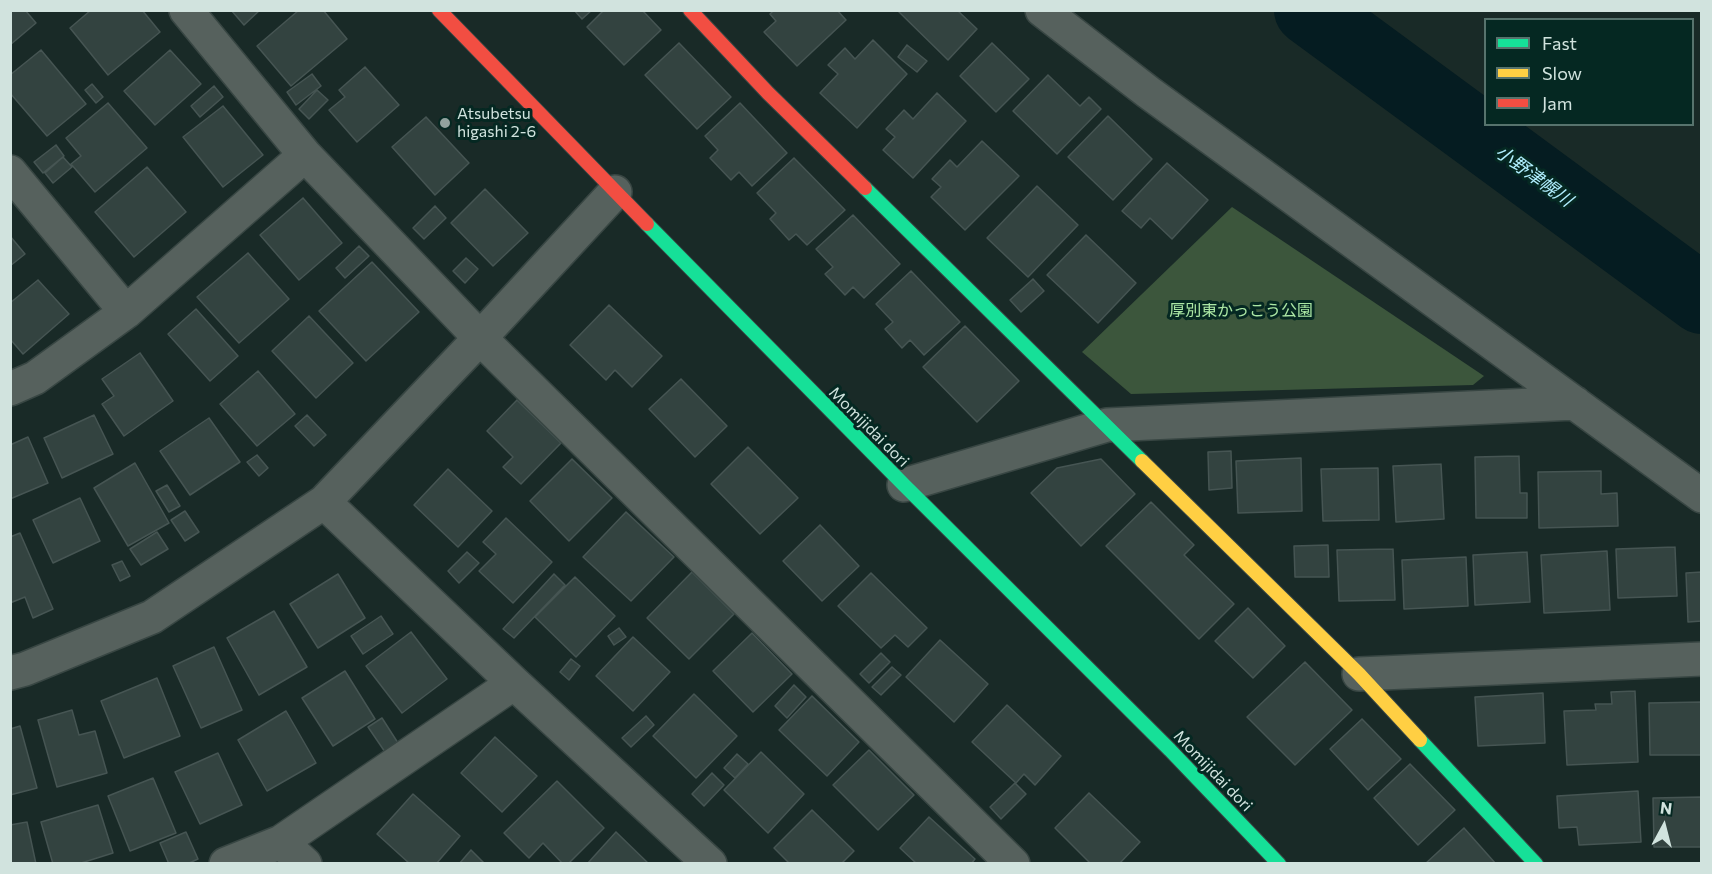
<!DOCTYPE html>
<meta charset="utf-8">
<style>
body{margin:0}
#map{position:relative;width:1712px;height:874px;overflow:hidden;background:#192a27;font-family:Commissioner,sans-serif}
canvas{display:block}
.frame{position:absolute;inset:0;border:12px solid #d1e3de;pointer-events:none}
.legend{position:absolute;left:1484px;top:18px;width:210px;height:108px;box-sizing:border-box;background:#052822;border:2px solid #57736d;margin:0;padding:8px 10px;list-style:none;font-size:18px;color:#d1e3de}
.legend li{display:flex;align-items:center;gap:12px;height:30px}
.legend b{width:30px;border:2px solid #57736d}
.north{position:absolute;left:1634px;top:796px;width:60px;height:60px;-webkit-text-stroke:4px #052822;paint-order:stroke;rotate:7deg;font-size:16px;font-weight:700;line-height:24px;text-align:center;color:#d1e3de}
.north::after{content:'';display:block;margin:auto;width:21px;height:27px;background:#d1e3de;clip-path:polygon(50% 0,100% 100%,50% 72%,0 100%)}
</style>
<div id="map">
<canvas width="1712" height="874"></canvas>
<div class="frame"></div>
<ul class="legend">
<li><b style="height:8px;background:#16e098"></b>Fast</li>
<li><b style="height:8px;background:#ffcf43"></b>Slow</li>
<li><b style="height:8px;background:#f24e42"></b>Jam</li>
</ul>
<div class="north">N</div>
</div>
<script>
const context = document.querySelector('canvas').getContext('2d');
context.lineJoin = 'round';
function fill(path, color) { context.fillStyle = color; context.fill(path, 'evenodd'); }
const shape = rows => new Path2D(rows.map(r => 'M' + r).join(''));
function trace(path, color, width, dash) { context.strokeStyle = color; context.lineWidth = width; context.lineCap = dash ? 'butt' : 'round'; context.setLineDash(dash || []); context.stroke(path); }
function drawText(font, color, halo, rows, align = 'center') {
  context.font = font + ' Commissioner,"Noto Sans JP",sans-serif'; context.lineWidth = 6; context.setLineDash([]); context.textBaseline = 'middle'; context.strokeStyle = halo; context.fillStyle = color; for (const [text, x, y, turn = 0] of rows) {
    context.save(); context.translate(x, y); context.rotate((+turn || 0) * Math.PI / 180); context.textAlign = isNaN(turn) ? turn : align; if (halo) context.strokeText(text, 0, 0); context.fillText(text, 0, 0); context.restore();
  }
}
const green = shape([
 [1232,207,1484,376,1473,385,1131,394,1082,352]
]);
const river = shape([
 [1309,10,1702,299]
]);
const building = shape([
 [10,10,25,10,36,23,10,45,10,10],
 [91,10,142,10,160,32,108,75,70,28,91,10],
 [231,10,260,10,244,25,231,10],
 [299,10,323,10,347,39,291,86,257,46,299,10],
 [574,10,592,10,582,19,574,10],
 [604,10,642,10,661,30,624,65,587,27,604,10],
 [774,10,837,10,846,20,797,66,764,32,776,21,770,14,774,10],
 [957,10,977,29,948,60,898,11,957,10],
 [873,40,907,74,857,128,820,93,838,74,828,65,845,48,855,59,873,40],
 [679,43,731,97,697,129,645,75,679,43],
 [992,43,1029,79,996,112,960,76,992,43],
 [907,45,927,61,917,72,898,57,907,45],
 [41,50,86,104,47,136,10,93,10,75,41,50],
 [170,50,201,84,155,125,124,91,170,50],
 [365,67,399,105,357,142,329,110,345,97,339,90,365,67],
 [312,74,321,86,296,105,287,92,312,74],
 [1048,75,1080,106,1089,97,1101,109,1057,154,1013,111,1048,75],
 [92,84,103,97,96,103,85,90,92,84],
 [214,86,223,97,200,117,191,106,214,86],
 [317,90,328,100,309,119,299,109,317,90],
 [937,93,966,121,913,178,883,150,895,137,886,129,904,110,913,119,937,93],
 [108,103,147,148,95,192,71,164,81,156,66,138,108,103],
 [740,103,787,153,752,186,739,172,731,180,710,158,718,150,705,136,740,103],
 [223,106,263,155,223,187,183,137,223,106],
 [1108,116,1152,159,1113,200,1068,157,1108,116],
 [426,117,469,163,435,195,392,147,426,117],
 [982,141,1019,176,965,230,931,197,941,187,932,179,950,160,957,167,982,141],
 [56,145,64,156,43,173,34,162,56,145],
 [63,157,72,167,53,183,45,173,63,157],
 [794,158,845,210,807,245,796,234,789,240,770,219,776,213,757,193,794,158],
 [1167,163,1208,200,1172,239,1150,218,1141,228,1122,211,1167,163],
 [147,167,186,212,134,257,95,212,147,167],
 [1037,186,1078,225,1028,277,987,238,1037,186],
 [485,189,528,233,493,266,451,223,485,189],
 [303,198,342,243,299,280,260,235,303,198],
 [435,206,446,218,424,239,413,228,435,206],
 [853,215,900,264,864,298,853,287,845,295,825,274,833,267,816,249,853,215],
 [1086,235,1136,283,1098,323,1047,275,1086,235],
 [10,236,25,254,10,266,10,236],
 [359,246,369,256,345,278,336,268,359,246],
 [248,253,289,299,239,343,197,297,248,253],
 [466,258,478,269,465,283,453,271,466,258],
 [372,262,419,312,366,361,319,311,372,262],
 [911,271,960,322,924,355,910,340,902,348,885,329,893,322,876,304,911,271],
 [1033,279,1044,291,1021,312,1010,300,1033,279],
 [38,280,69,314,23,354,10,339,10,303,38,280],
 [609,305,662,356,632,387,615,370,606,380,570,345,609,305],
 [196,309,238,356,210,381,168,334,196,309],
 [309,316,353,363,316,398,272,351,309,316],
 [965,326,1019,381,977,422,923,367,965,326],
 [140,353,173,401,124,436,102,404,114,396,102,379,140,353],
 [258,371,295,414,257,446,220,404,258,371],
 [681,379,727,426,695,457,649,409,681,379],
 [517,400,561,443,521,484,503,467,513,457,487,431,517,400],
 [94,415,113,454,62,478,44,438,94,415],
 [307,415,326,435,314,446,295,426,307,415],
 [209,418,240,462,190,495,160,451,209,418],
 [28,437,48,483,10,499,10,445,28,437],
 [748,447,798,498,760,534,711,484,748,447],
 [1231,451,1232,488,1209,490,1208,452,1231,451],
 [257,455,268,468,259,476,247,462,257,455],
 [1519,456,1520,493,1527,493,1527,518,1476,518,1475,457,1519,456],
 [1301,458,1302,511,1238,513,1236,461,1301,458],
 [572,459,612,498,569,541,530,501,572,459],
 [1101,459,1135,494,1081,546,1031,493,1057,468,1101,459],
 [135,463,169,523,128,546,94,488,135,463],
 [1441,464,1444,519,1396,522,1393,466,1441,464],
 [1378,468,1379,520,1323,521,1321,469,1378,468],
 [448,469,492,511,458,547,414,505,448,469],
 [1601,471,1601,494,1617,493,1618,526,1539,528,1538,472,1601,471],
 [167,485,180,506,169,512,156,491,167,485],
 [80,498,100,541,53,563,33,520,80,498],
 [1151,502,1194,545,1184,555,1234,604,1199,639,1106,546,1151,502],
 [185,511,199,532,185,541,171,520,185,511],
 [626,512,674,557,631,601,583,557,626,512],
 [506,518,552,562,513,603,479,571,496,554,483,542,506,518],
 [820,525,859,566,822,601,783,561,820,525],
 [157,532,168,549,141,565,130,549,157,532],
 [20,533,53,609,33,618,25,597,10,603,10,537,20,533],
 [1328,545,1329,577,1295,577,1294,546,1328,545],
 [1675,547,1677,596,1618,598,1616,549,1675,547],
 [1393,549,1395,600,1339,601,1337,550,1393,549],
 [1607,551,1610,610,1544,613,1541,555,1607,551],
 [467,552,479,563,459,583,448,571,467,552],
 [1527,552,1530,602,1475,605,1473,555,1527,552],
 [1466,557,1468,606,1404,609,1402,560,1466,557],
 [122,561,130,576,120,581,112,565,122,561],
 [692,572,734,614,689,659,647,618,692,572],
 [1702,572,1702,621,1688,622,1686,573,1702,572],
 [871,573,927,628,908,647,895,635,881,648,838,606,871,573],
 [338,574,365,618,318,648,290,604,338,574],
 [554,574,565,585,514,638,503,629,554,574],
 [575,577,615,616,576,657,535,617,575,577],
 [1248,608,1285,646,1253,678,1215,641,1248,608],
 [274,611,307,667,259,695,227,638,274,611],
 [381,616,393,634,363,654,351,636,381,616],
 [619,628,626,637,614,645,608,636,619,628],
 [411,632,447,679,402,713,366,666,411,632],
 [752,633,792,674,753,712,713,671,752,633],
 [633,637,670,672,633,711,596,676,633,637],
 [940,640,988,684,954,722,906,677,940,640],
 [214,647,242,710,201,728,173,666,214,647],
 [881,653,890,662,869,683,860,674,881,653],
 [571,659,580,666,569,680,560,672,571,659],
 [1305,662,1352,710,1295,765,1247,717,1305,662],
 [892,667,901,675,881,695,872,687,892,667],
 [345,671,375,719,333,746,302,698,345,671],
 [157,678,180,736,124,758,101,701,157,678],
 [794,685,806,697,787,718,775,706,794,685],
 [1635,691,1638,762,1567,765,1564,711,1596,710,1595,704,1612,704,1611,692,1635,691],
 [1543,693,1545,743,1478,746,1475,697,1543,693],
 [694,694,737,736,696,778,653,736,694,694],
 [812,696,859,742,827,776,779,730,812,696],
 [1702,702,1702,755,1650,755,1649,703,1702,702],
 [1007,705,1061,756,1035,785,1024,774,1016,783,972,742,1007,705],
 [72,710,79,735,95,731,107,773,57,787,38,720,72,710],
 [286,711,316,763,267,791,238,740,286,711],
 [646,716,654,725,631,747,622,738,646,716],
 [382,718,398,743,385,752,368,727,382,718],
 [1362,719,1401,759,1368,790,1330,749,1362,719],
 [20,726,37,788,10,795,10,729,20,726],
 [495,737,537,776,502,812,461,773,495,737],
 [869,750,914,795,878,830,833,785,869,750],
 [761,752,804,794,768,833,724,790,761,752],
 [218,753,242,805,200,824,175,772,218,753],
 [737,754,748,764,735,778,724,768,737,754],
 [1410,764,1455,810,1418,845,1374,798,1410,764],
 [712,773,724,785,704,806,692,794,712,773],
 [153,778,176,833,130,851,108,796,153,778],
 [557,781,604,828,568,864,563,864,543,843,529,858,504,833,557,781],
 [1015,783,1026,794,1001,819,990,807,1015,783],
 [1638,791,1641,842,1579,845,1577,827,1559,828,1557,796,1638,791],
 [1089,793,1140,842,1119,864,1091,864,1055,828,1089,793],
 [413,794,460,836,436,864,410,864,377,834,413,794],
 [1702,797,1702,847,1654,847,1653,798,1702,797],
 [98,805,113,853,78,864,53,864,41,822,98,805],
 [812,810,854,851,841,864,790,864,774,848,812,810],
 [929,817,975,859,971,864,917,864,900,848,929,817],
 [27,822,36,864,10,864,10,825,27,822],
 [1464,828,1496,864,1425,864,1464,828],
 [186,832,198,859,187,864,169,864,160,843,186,832],
 [616,832,649,864,587,864,616,832],
 [471,850,485,864,459,864,471,850]
]);
const street = shape([
 [186,10,305,155,480,338,1013,864],
 [1042,10,1148,92,1702,496],
 [10,172,126,312],
 [10,389,35,378,126,312,305,155],
 [904,485,1107,425,1575,403],
 [324,502,514,683,710,864],
 [10,673,25,669,152,617,324,502,480,338,615,192],
 [1359,674,1702,659],
 [281,842,305,864],
 [226,864,281,842,514,683]
]);
const fast = shape([
 [865,188,1142,461],
 [647,224,904,485,1170,750,1279,864],
 [1420,740,1536,864]
]);
const slow = shape([
 [1142,461,1359,674,1420,740]
]);
const jam = shape([
 [439,10,647,224],
 [690,10,768,93,865,188]
]);
const markers = [
 [445,123,6,"#91a29e"]
];
const poiNames = [
 ["Atsubetsu",457,114],
 ["higashi 2-6",457,132]
];
const parkNames = [
 ["厚別東かっこう公園",1241,311]
];
const streetNames = [
 ["Momijidai dori",869,427,45],
 ["Momijidai dori",1213,771,46]
];
const waterNames = [
 ["小野津幌川",1534,176,36]
];
fill(green, '#3c563c');
trace(river, '#051c21', 70);
fill(building, '#334340');
trace(building, '#465553', 1.5);
trace(street, '#384643', 36);
trace(fast, '#384643', 16);
trace(slow, '#384643', 16);
trace(jam, '#384643', 16);
trace(street, '#56615d', 33);
trace(fast, '#16e098', 14);
trace(slow, '#ffcf43', 14);
trace(jam, '#f24e42', 14);
for (const [x, y, r, color] of markers) { const dot = new Path2D(); dot.arc(x, y, r, 0, 2 * Math.PI); context.fillStyle = color; context.fill(dot); trace(dot, '#052822', 2); }
drawText('16px', '#d1e3de', '#052822', poiNames, 'left');
drawText('16px', '#abe7a4', '#052822', parkNames);
drawText('16px', '#d1e3de', '#052822', streetNames);
drawText('italic 18px', '#b1efff', '#052822', waterNames);
</script>
